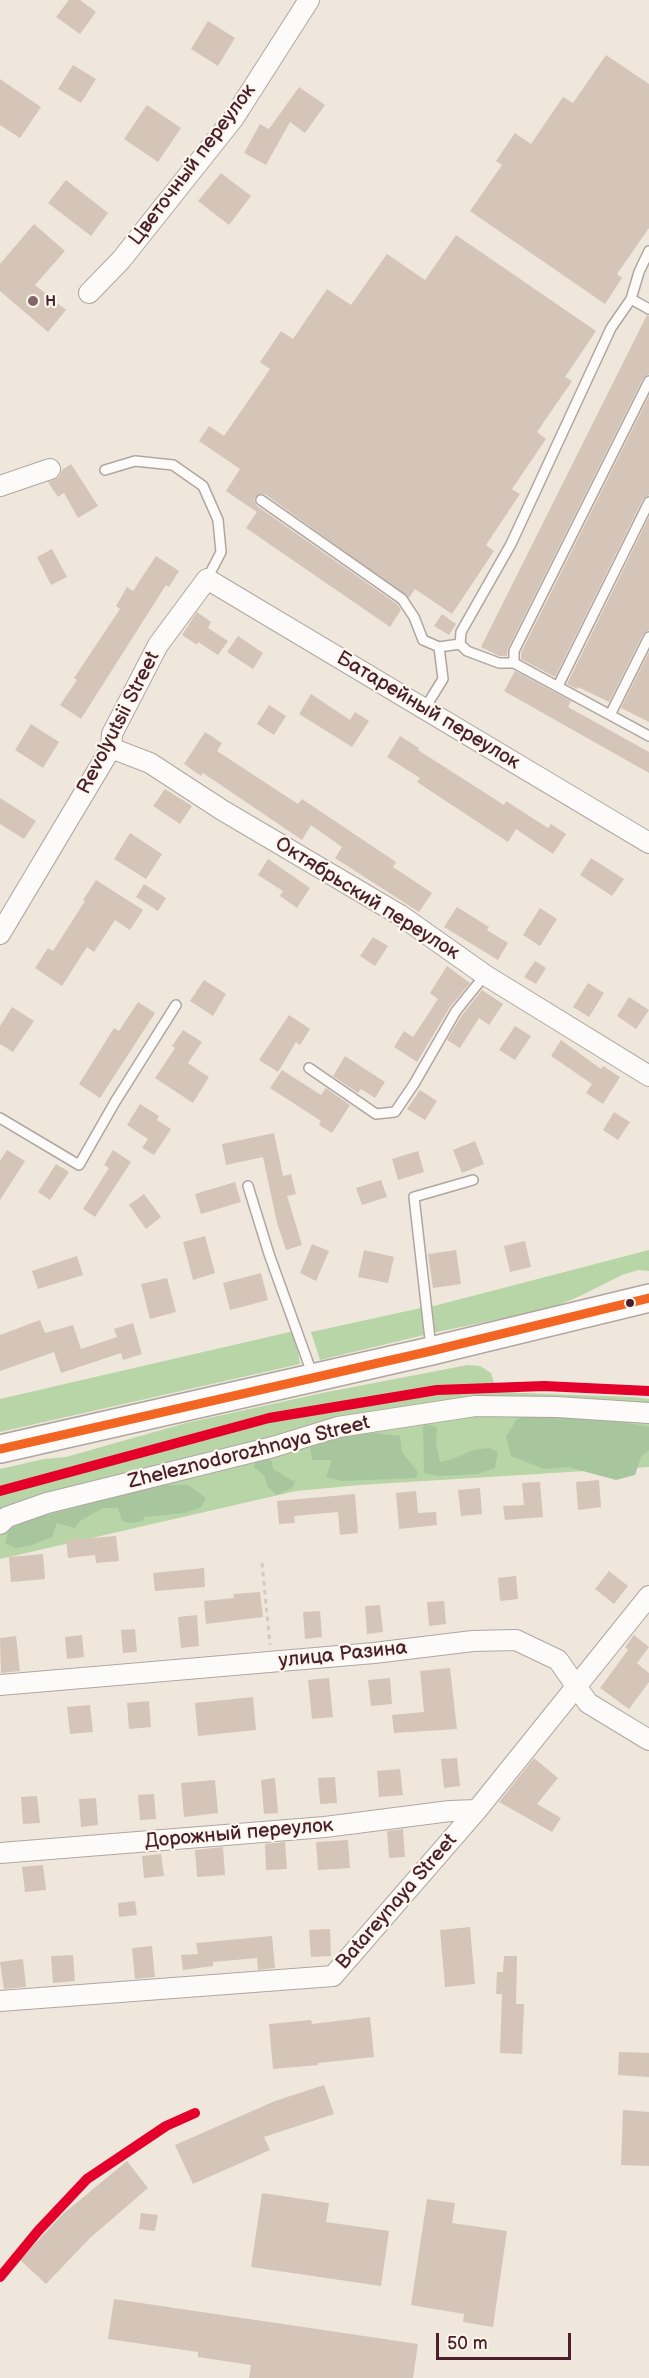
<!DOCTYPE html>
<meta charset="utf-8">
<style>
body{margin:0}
#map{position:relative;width:649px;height:2378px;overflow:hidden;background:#efe7db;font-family:"Balsamiq Sans",sans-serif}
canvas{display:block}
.scale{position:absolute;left:436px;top:2333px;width:135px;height:27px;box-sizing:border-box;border:3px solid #4a1f2b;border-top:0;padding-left:8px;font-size:18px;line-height:21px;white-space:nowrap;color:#4a1f2b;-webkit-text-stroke:4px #fbf7ec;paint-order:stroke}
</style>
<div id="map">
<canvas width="649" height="2378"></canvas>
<div class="scale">50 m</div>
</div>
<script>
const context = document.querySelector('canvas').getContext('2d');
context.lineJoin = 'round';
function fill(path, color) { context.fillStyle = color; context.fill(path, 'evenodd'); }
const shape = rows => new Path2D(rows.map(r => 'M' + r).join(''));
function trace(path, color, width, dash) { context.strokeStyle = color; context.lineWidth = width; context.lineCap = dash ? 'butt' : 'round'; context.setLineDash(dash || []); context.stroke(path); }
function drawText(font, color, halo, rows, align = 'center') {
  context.font = font + ' "Balsamiq Sans",sans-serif'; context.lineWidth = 4.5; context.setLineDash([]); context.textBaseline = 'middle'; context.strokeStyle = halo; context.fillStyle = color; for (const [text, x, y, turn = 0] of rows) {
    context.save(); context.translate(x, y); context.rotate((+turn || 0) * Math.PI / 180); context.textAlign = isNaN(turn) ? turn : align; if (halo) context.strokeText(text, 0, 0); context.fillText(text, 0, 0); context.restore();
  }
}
const green = shape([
 [649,1250,649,1271,638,1270,622,1275,580,1296,549,1309,432,1333,430,1307],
 [421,1308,424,1335,320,1360,311,1332],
 [294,1331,300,1364,0,1432,0,1399],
 [468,1365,480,1366,491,1373,497,1392,631,1397,649,1399,649,1409,474,1405,0,1512,0,1469,44,1459,66,1457,186,1423,327,1392],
 [470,1412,588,1416,649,1423,649,1467,360,1485,296,1491,0,1559,0,1531,8,1523,318,1436]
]);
const forest = shape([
 [526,1415,563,1418,596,1417,649,1427,649,1450,641,1457,635,1475,616,1480,568,1467,544,1469,511,1456,506,1437,516,1420],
 [426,1424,437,1427,436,1444,440,1462,453,1459,473,1450,489,1448,498,1452,495,1468,478,1474,439,1476,424,1473,423,1427],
 [375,1433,400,1436,402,1452,418,1472,416,1478,342,1481,326,1477,332,1460,312,1460,310,1446,336,1437],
 [265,1458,272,1461,273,1469,295,1482,292,1488,277,1495,268,1487,264,1475,254,1467,256,1460],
 [159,1485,188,1485,206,1498,201,1507,185,1513,144,1517,143,1521,131,1523,122,1521,118,1508,103,1508,80,1521,75,1528,57,1523,52,1537,32,1545,15,1548,5,1543,9,1530,17,1523]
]);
const building = shape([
 [69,0,80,0,96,12,80,34,56,17],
 [208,21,235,38,218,66,191,49],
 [606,55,649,84,649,228,617,274,622,278,605,304,470,211,502,165,496,161,515,133,531,144,563,97,573,103],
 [73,65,96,79,81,103,58,89],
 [0,79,41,107,20,138,0,125],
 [299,87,325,105,305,133,290,122,266,165,244,153,260,124,269,129],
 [147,105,181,128,158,162,124,139],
 [221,173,251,196,229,225,198,201],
 [66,180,108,213,91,236,48,203],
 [34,224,65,251,35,285,66,310,48,332,0,291,0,264],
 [456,235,596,331,565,377,572,381,537,432,546,439,512,489,520,494,486,545,494,551,452,614,415,589,409,598,265,494,259,494,254,499,257,506,397,604,401,610,390,627,246,528,257,512,226,491,240,469,199,441,209,426,224,436,270,369,260,362,281,331,293,339,327,289,351,305,387,254,425,280],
 [647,315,649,316,649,374,643,378,508,648,507,656,499,656,481,647],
 [649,396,649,495,643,499,555,677,521,659,521,653],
 [71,464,98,506,78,518,64,493,58,497,48,482,59,477,62,470],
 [649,517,649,630,643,634,609,702,578,687,577,689,567,684],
 [52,549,67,577,51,585,37,557],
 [156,556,179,571,169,587,166,585,81,719,60,705,77,680,74,678,120,609,116,606,127,587,133,591],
 [197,612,211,622,208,628,228,641,218,655,198,642,197,645,182,635],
 [442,614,456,624,449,635,434,626],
 [238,636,263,653,253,669,227,652],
 [649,652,649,722,621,708],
 [515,671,571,701,568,707,649,752,649,773,504,691],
 [311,694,350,720,355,712,369,721,352,747,299,714],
 [269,705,286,716,274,735,257,724],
 [31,724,59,742,43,768,15,750],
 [205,732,222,743,217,751,298,804,302,799,396,862,393,867,432,893,419,912,335,858,342,847,311,825,302,840,203,773,201,776,184,764],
 [400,736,419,748,418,750,504,805,506,801,548,828,551,824,566,834,553,854,516,829,508,842,417,782,420,778,387,757],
 [165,789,192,806,180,824,153,806],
 [0,798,36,821,24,839,0,824],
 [130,833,162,854,146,879,114,859],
 [591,858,624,879,612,896,580,875],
 [268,859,310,888,297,908,280,896,283,891,258,875],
 [96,880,143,910,130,930,115,920,94,952,87,947,62,986,35,968,48,948,53,951,85,901,83,900],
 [144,884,166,898,158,911,136,897],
 [457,907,489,927,487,930,508,943,498,960,444,927],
 [540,908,557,919,540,946,523,935],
 [373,937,388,946,375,966,360,956],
 [535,961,546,968,536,984,524,977],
 [447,966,470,983,450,1007,417,1062,394,1047,404,1031,413,1037,438,999,430,993],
 [204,980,226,994,213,1016,190,1001],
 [588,983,604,993,589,1017,573,1007],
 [482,990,503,1004,489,1025,479,1018,460,1048,447,1040,462,1015],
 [629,997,649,1010,636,1029,617,1016],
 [138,1002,155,1013,100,1098,79,1084,114,1028,119,1031],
 [12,1007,34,1021,13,1052,0,1044,0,1026],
 [289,1015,310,1029,300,1045,296,1042,278,1072,259,1060],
 [515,1026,531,1036,515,1060,499,1050],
 [183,1030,202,1042,188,1063,209,1077,193,1103,155,1078,175,1048,172,1046],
 [561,1040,601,1069,603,1066,620,1077,603,1104,586,1093,592,1084,551,1056],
 [345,1056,385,1082,375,1098,361,1089,358,1093,333,1076],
 [282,1070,321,1095,326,1088,350,1105,332,1133,319,1125,321,1121,270,1088],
 [420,1090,437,1101,425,1120,407,1109],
 [140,1104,159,1116,157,1120,171,1129,154,1155,142,1148,148,1139,127,1125],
 [614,1112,630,1122,618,1140,603,1130],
 [274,1133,283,1176,291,1174,296,1194,287,1196,302,1245,286,1250,277,1223,263,1157,226,1165,222,1144],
 [475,1141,484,1164,462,1173,453,1150],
 [7,1150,25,1161,0,1200,0,1161],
 [113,1150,131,1162,95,1217,83,1209,109,1168,104,1165],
 [418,1151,424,1172,398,1180,392,1159],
 [56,1164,69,1172,50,1200,38,1192],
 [381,1180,387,1197,362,1205,356,1188],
 [235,1182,241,1202,201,1214,195,1194],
 [144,1194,161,1217,146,1229,129,1205],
 [205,1236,215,1273,193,1280,183,1242],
 [525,1241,531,1267,510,1272,504,1246],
 [312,1244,329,1251,316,1281,300,1273],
 [364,1250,394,1257,388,1283,358,1277],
 [456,1250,461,1284,433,1288,428,1254],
 [77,1256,83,1275,38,1289,32,1271],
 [261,1273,268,1300,230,1310,223,1283],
 [167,1278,176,1312,150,1319,141,1284],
 [40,1320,45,1333,73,1325,81,1349,117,1337,114,1329,133,1323,142,1354,123,1360,121,1353,61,1373,54,1352,0,1371,0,1335],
 [599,1480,601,1507,578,1510,576,1482],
 [540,1482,543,1517,505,1520,503,1506,524,1505,522,1483],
 [480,1488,482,1514,461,1516,458,1490],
 [416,1491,418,1513,436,1512,437,1525,399,1529,396,1493],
 [355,1494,358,1533,340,1535,338,1512,294,1516,295,1523,279,1524,277,1501],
 [116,1536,119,1561,96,1563,95,1555,68,1558,66,1540],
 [43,1554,45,1579,11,1582,9,1557],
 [204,1568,205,1587,155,1591,153,1573],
 [609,1571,628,1586,614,1604,595,1589],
 [516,1576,518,1599,500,1601,498,1578],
 [260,1592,263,1617,206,1624,204,1601,234,1598,233,1594],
 [444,1601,446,1624,429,1626,427,1602],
 [380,1605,383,1632,367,1634,365,1606],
 [320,1611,322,1637,305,1639,303,1612],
 [197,1615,199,1646,181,1648,178,1617],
 [135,1629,137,1652,123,1653,121,1630],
 [82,1635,84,1657,67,1659,65,1637],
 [634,1635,649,1647,637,1663,649,1673,649,1682,629,1709,600,1688,628,1650,625,1647],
 [16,1636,20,1671,1,1673,0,1638],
 [450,1668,457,1729,394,1733,392,1715,424,1712,420,1671],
 [329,1678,333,1717,312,1719,308,1680],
 [390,1678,392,1704,371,1706,368,1680],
 [253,1697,256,1730,198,1736,195,1703],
 [149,1701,151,1727,129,1729,127,1703],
 [90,1705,93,1732,70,1734,67,1707],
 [457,1758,460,1786,444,1788,441,1759],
 [534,1758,558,1778,537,1804,561,1818,552,1832,499,1802],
 [400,1769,403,1795,379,1797,377,1771],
 [335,1777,337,1803,320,1804,318,1778],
 [275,1778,278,1813,264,1814,261,1780],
 [215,1780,218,1813,184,1817,181,1783],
 [154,1794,156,1819,140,1820,138,1795],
 [37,1796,40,1823,23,1824,21,1797],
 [96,1798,98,1825,81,1827,79,1799],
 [403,1829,405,1857,389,1858,387,1831],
 [348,1840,350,1868,318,1870,316,1842],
 [285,1842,287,1869,266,1870,265,1844],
 [223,1847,225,1875,197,1877,195,1850],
 [161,1854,164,1876,144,1878,142,1856],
 [43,1865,46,1890,25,1892,22,1867],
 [135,1901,137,1915,119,1917,118,1903],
 [470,1927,475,1984,445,1987,440,1930],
 [330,1929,331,1956,311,1957,309,1930],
 [272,1936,275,1968,258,1970,257,1958,213,1962,213,1966,183,1970,181,1955,198,1954,196,1943],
 [152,1946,155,1977,135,1979,132,1948],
 [73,1955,75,1981,53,1983,51,1956],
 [504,1956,517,1956,516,2004,524,2004,522,2054,500,2053,502,1994,496,1994,497,1972,503,1972],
 [23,1959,26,1987,4,1989,0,1962],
 [370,2017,374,2057,318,2063,318,2065,273,2069,269,2024,311,2020,312,2024],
 [619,2052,649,2053,649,2077,618,2075],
 [324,2085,334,2114,264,2137,270,2150,193,2184,175,2145,275,2101],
 [623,2110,649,2112,649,2166,621,2165],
 [127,2161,148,2188,89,2239,46,2284,20,2260,63,2214],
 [262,2193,329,2203,326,2222,389,2231,381,2286,251,2267],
 [427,2199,455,2203,452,2223,507,2231,493,2327,463,2322,464,2314,411,2305],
 [141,2213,158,2215,155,2231,139,2229],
 [114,2299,418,2344,413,2378,249,2378,251,2365,198,2357,198,2352,108,2339]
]);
const path = shape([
 [262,1563,270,1645]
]);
const lane = shape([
 [631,299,649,309],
 [649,381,514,651,514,663,649,736],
 [105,470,135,461,173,465,203,486,218,520,221,552,207,579],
 [261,500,402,599,414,617,423,640,439,647,460,644],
 [514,663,499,663,467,651,460,644,461,632,511,544,611,328,631,299,639,272,649,251],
 [558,686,649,502],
 [425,708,443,679,439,647],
 [610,715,649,637],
 [309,1068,376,1114,395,1112,414,1084,456,1011,485,975],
 [0,1118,79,1165,115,1102,176,1005],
 [248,1186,269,1254,313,1376],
 [431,1348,414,1197,473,1180]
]);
const street = shape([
 [89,293,121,260,233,119,309,0],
 [0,486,50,469],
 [111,748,150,763,222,810,400,915,485,975,649,1076],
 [0,934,111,748,112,734,158,645,207,579,649,843],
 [0,1524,7,1517,47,1503,273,1447,338,1427,475,1406,557,1407,649,1413],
 [0,1685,374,1653,473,1641,516,1640,558,1660,588,1703,649,1740],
 [0,1853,325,1827,450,1811,477,1810],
 [0,2001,333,1976,477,1810,649,1596]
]);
const secondary = shape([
 [0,1449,431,1351,649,1298]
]);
const bus1 = shape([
 [0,1449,431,1351,649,1298]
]);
const rail1 = shape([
 [0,1491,269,1418,437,1390,544,1386,649,1391],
 [0,2277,38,2231,87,2179,166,2126,195,2113]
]);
const markers = [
 [33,301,6,"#846569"],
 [630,1303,5,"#4a1f2b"]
];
const streetNames = [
 ["Цветочный переулок",193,165,-53],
 ["Батарейный переулок",428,711,31],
 ["Revolyutsii Street",119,723,-63],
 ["Октябрьский переулок",367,899,32],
 ["Zheleznodorozhnaya Street",249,1453,-14],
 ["улица Разина",343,1655,-6],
 ["Дорожный переулок",239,1834,-5],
 ["Batareynaya Street",397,1902,-49]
];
const poiNames = [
 ["н",45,301]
];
fill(green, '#b7d5a6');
fill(forest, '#a8c69d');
fill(building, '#d4c5b8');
trace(lane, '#b0a6a0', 12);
trace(street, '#b0a6a0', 22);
trace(secondary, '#b0a6a0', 30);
trace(path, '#d0cbc9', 3, [4.5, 4.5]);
trace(lane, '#fdfbfa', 9);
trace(street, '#fdfbfa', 20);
trace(secondary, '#fdfbfa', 27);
trace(bus1, '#f26522', 9);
trace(rail1, '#e4002b', 10);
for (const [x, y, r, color] of markers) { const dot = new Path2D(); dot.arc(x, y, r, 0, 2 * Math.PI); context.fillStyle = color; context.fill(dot); trace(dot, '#fbf7ec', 2); }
drawText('20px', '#4a1f2b', '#fbf7ec', streetNames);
drawText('20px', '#4a1f2b', '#fbf7ec', poiNames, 'left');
</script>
